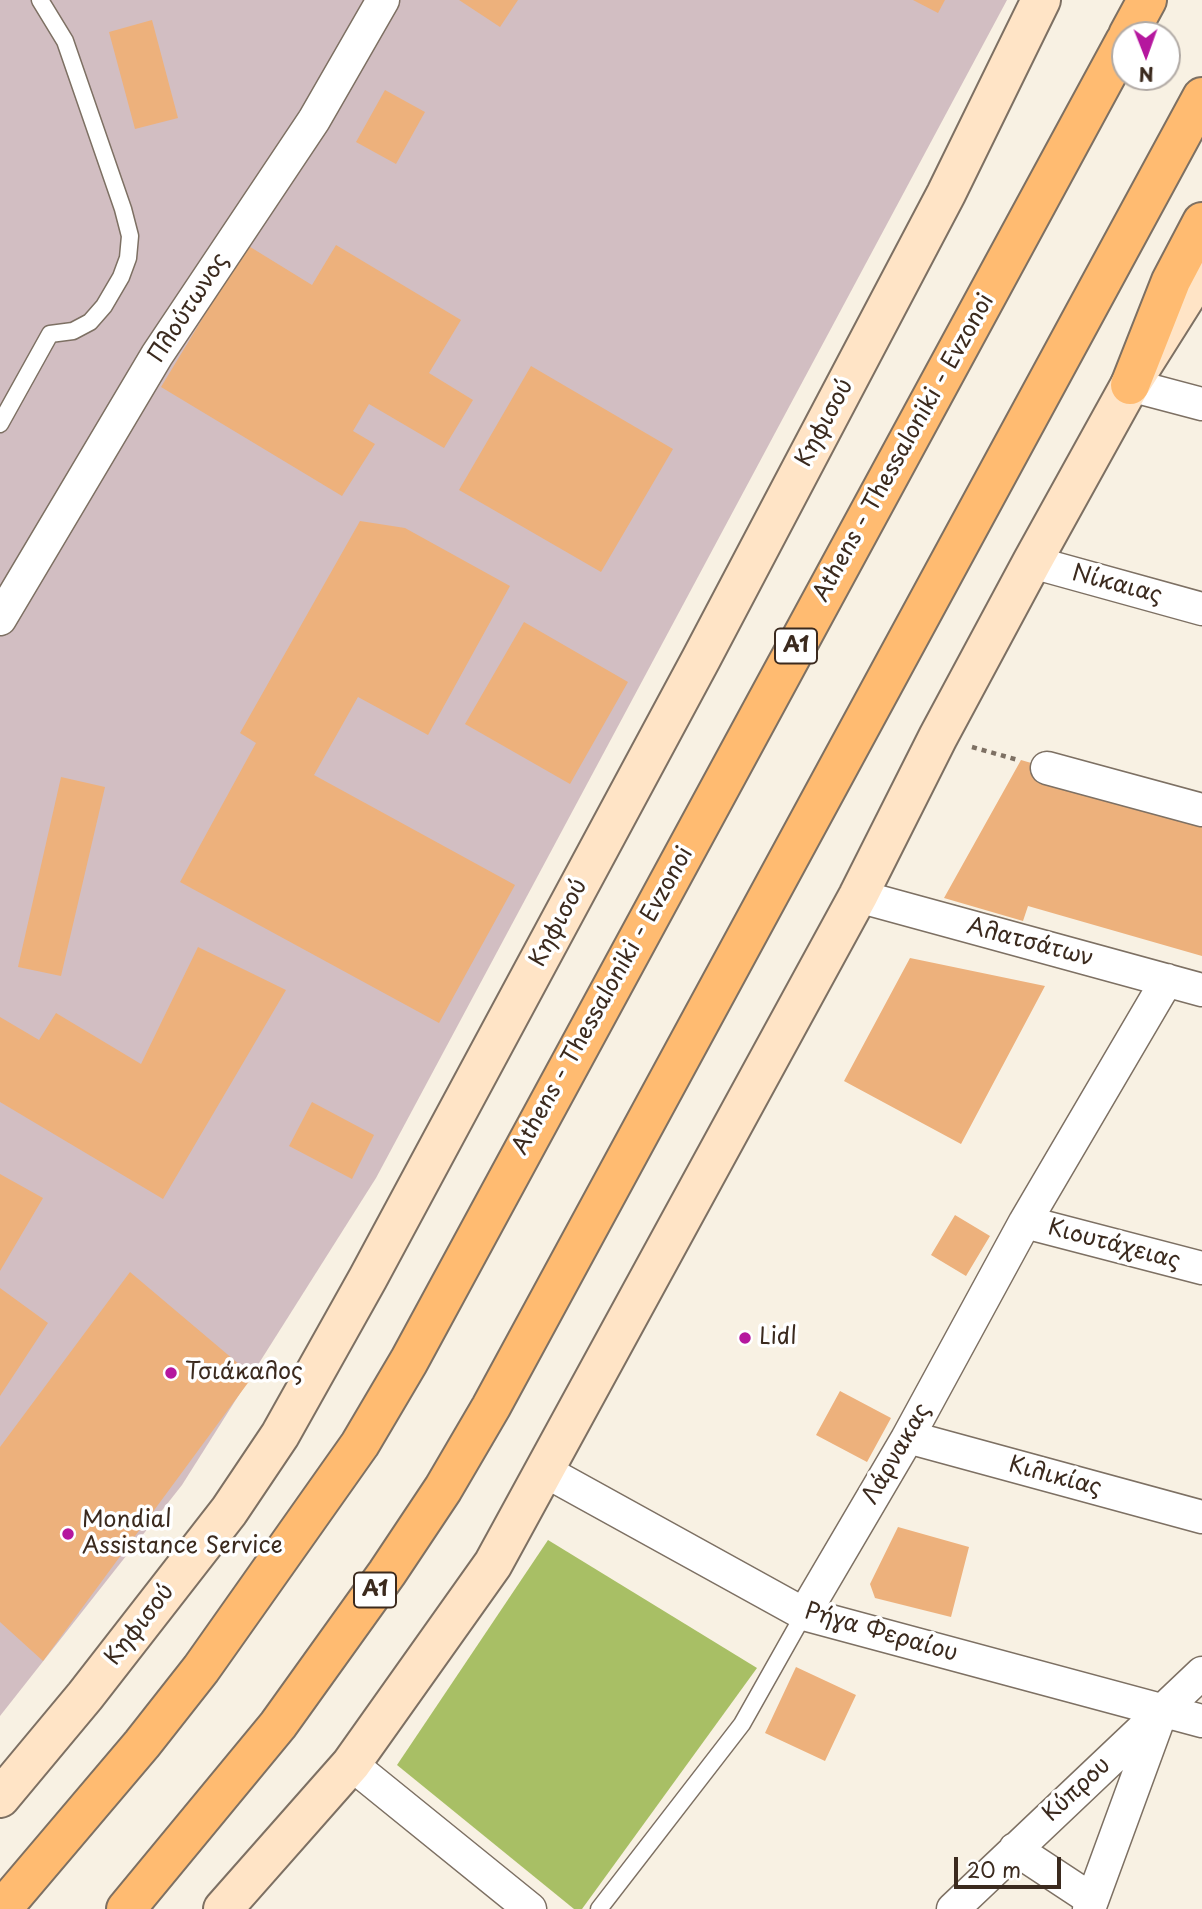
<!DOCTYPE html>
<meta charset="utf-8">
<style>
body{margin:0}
#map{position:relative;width:1202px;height:1909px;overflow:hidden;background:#f8f1e3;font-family:"Playpen Sans",sans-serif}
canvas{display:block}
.north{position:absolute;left:1111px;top:21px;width:70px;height:70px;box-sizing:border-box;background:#fff;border:2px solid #b1aaa5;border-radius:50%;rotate:179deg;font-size:19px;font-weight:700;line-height:28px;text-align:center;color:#3b2a1e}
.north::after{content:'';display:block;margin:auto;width:24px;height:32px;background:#b5179e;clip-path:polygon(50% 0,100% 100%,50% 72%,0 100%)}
.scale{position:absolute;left:954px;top:1857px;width:107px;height:32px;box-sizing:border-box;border:4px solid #3b2a1e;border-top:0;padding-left:9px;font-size:21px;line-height:24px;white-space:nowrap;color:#3b2a1e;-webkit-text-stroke:5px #fff;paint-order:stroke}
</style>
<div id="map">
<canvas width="1202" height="1909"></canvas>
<div class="north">N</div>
<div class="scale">20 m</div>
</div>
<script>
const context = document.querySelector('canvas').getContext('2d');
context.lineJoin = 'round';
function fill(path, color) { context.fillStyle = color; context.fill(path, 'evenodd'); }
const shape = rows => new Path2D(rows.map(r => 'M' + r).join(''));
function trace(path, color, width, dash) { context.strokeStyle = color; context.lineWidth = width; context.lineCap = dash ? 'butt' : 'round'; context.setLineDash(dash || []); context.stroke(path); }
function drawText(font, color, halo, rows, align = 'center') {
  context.font = font + ' "Playpen Sans",sans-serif'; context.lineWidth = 7; context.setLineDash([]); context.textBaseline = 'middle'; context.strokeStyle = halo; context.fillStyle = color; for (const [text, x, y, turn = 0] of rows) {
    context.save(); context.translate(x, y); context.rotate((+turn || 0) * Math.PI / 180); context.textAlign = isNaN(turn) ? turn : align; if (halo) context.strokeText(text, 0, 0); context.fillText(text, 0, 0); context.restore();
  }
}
const industrial = shape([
 [0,0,1007,0,376,1178,182,1485,0,1716]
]);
const green = shape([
 [548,1540,757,1668,582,1909,574,1909,397,1765]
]);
const building = shape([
 [459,0,518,0,500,27],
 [913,0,945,0,938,13],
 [152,20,178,118,135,129,109,32],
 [385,90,425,112,396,164,356,142],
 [247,245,312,285,336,245,461,320,429,373,473,400,444,448,369,404,353,431,375,444,342,496,161,387],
 [531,366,673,449,601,572,459,490],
 [360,521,405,528,510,586,428,735,358,697,314,775,515,885,439,1023,180,882,256,743,240,733],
 [524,622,628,682,570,784,465,724],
 [1021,760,1062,772,1202,821,1202,956,1028,906,1023,921,944,898],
 [61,777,105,787,61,976,18,967],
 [198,947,286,990,163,1199,0,1102,0,1017,39,1040,56,1013,141,1064],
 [910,958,1045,986,961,1144,844,1081],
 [312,1102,374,1135,352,1179,289,1146],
 [0,1174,43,1198,0,1271],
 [955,1215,990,1236,966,1276,931,1255],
 [130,1272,253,1376,43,1661,0,1622,0,1447],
 [0,1288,48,1323,0,1396],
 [840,1391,891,1418,867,1462,816,1435],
 [898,1527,969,1547,951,1617,875,1598,870,1584],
 [796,1667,856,1695,825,1761,765,1733]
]);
const path = shape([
 [972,747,1018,760]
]);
const service = shape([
 [0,424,50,334,73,331,90,322,104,306,121,277,128,258,130,236,123,209,65,41,40,0],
 [599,1909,742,1724,804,1614]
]);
const minor = shape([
 [1130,385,1202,404],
 [1032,562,1202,609],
 [0,619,157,355,314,120,383,0],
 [1047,768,1202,810],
 [858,896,1202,990],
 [1025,1222,1202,1268],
 [908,1437,1202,1517],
 [545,1471,804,1614,1202,1721],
 [804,1614,908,1437,1025,1222,1167,980],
 [351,1764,530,1909],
 [1015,1849,1091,1899],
 [953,1909,1202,1673],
 [1089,1909,1159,1718]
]);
const secondary = shape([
 [0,1798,85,1696,229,1511,280,1435,368,1278,701,659,946,194,1041,0],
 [223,1909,351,1764,493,1564,858,896,938,737,1032,562,1130,385,1202,271]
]);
const motorway = shape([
 [1128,35,1147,0],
 [1130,385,1171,281,1202,222],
 [2,1909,142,1744,201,1669,360,1444,409,1361,1125,41],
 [126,1909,278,1725,387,1573,443,1489,491,1407,1202,97]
]);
const markers = [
 [745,1338,7,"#b5179e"],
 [171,1373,7,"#b5179e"],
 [68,1534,7,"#b5179e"]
];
const shields = [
 [796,646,42],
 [375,1590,42]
];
const shieldNames = [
 ["Α1",796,646],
 ["Α1",375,1590]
];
const streetNames = [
 ["Πλούτωνος",189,308,-57],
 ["Κηφισού",825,423,-62],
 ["Athens - Thessaloniki - Evzonoi",904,448,-61],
 ["Νίκαιας",1117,585,15],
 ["Κηφισού",559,923,-62],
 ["Αλατσάτων",1030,943,15],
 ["Athens - Thessaloniki - Evzonoi",603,1001,-61],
 ["Κιουτάχειας",1114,1245,15],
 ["Λάρνακας",897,1454,-60],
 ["Κιλικίας",1055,1477,15],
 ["Κηφισού",140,1625,-52],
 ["Ρήγα Φεραίου",881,1633,16],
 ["Κύπρου",1077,1790,-43]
];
const poiNames = [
 ["Lidl",759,1338],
 ["Τσιάκαλος",185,1373],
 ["Mondial",82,1521],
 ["Assistance Service",82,1547]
];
fill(industrial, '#d2bec2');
fill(green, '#a8bf65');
fill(building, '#edb17c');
trace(service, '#7d7063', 19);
trace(minor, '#7d7063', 35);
trace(secondary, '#7d7063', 42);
trace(motorway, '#7d7063', 42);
trace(path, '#7d7063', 4.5, [5, 5]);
trace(service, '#fff', 16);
trace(minor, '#fff', 32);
trace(secondary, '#ffe4c6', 38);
trace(motorway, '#ffbb71', 38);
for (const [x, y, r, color] of markers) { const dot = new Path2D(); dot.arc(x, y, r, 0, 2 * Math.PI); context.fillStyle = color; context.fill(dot); trace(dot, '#fff', 2.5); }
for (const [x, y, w] of shields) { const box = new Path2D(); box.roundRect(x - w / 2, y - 17.5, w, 35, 5); context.fillStyle = '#fff'; context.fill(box); trace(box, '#3b2a1e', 2); }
drawText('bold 21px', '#3b2a1e', null, shieldNames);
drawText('23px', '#3b2a1e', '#fff', streetNames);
drawText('23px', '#3b2a1e', '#fff', poiNames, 'left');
</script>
